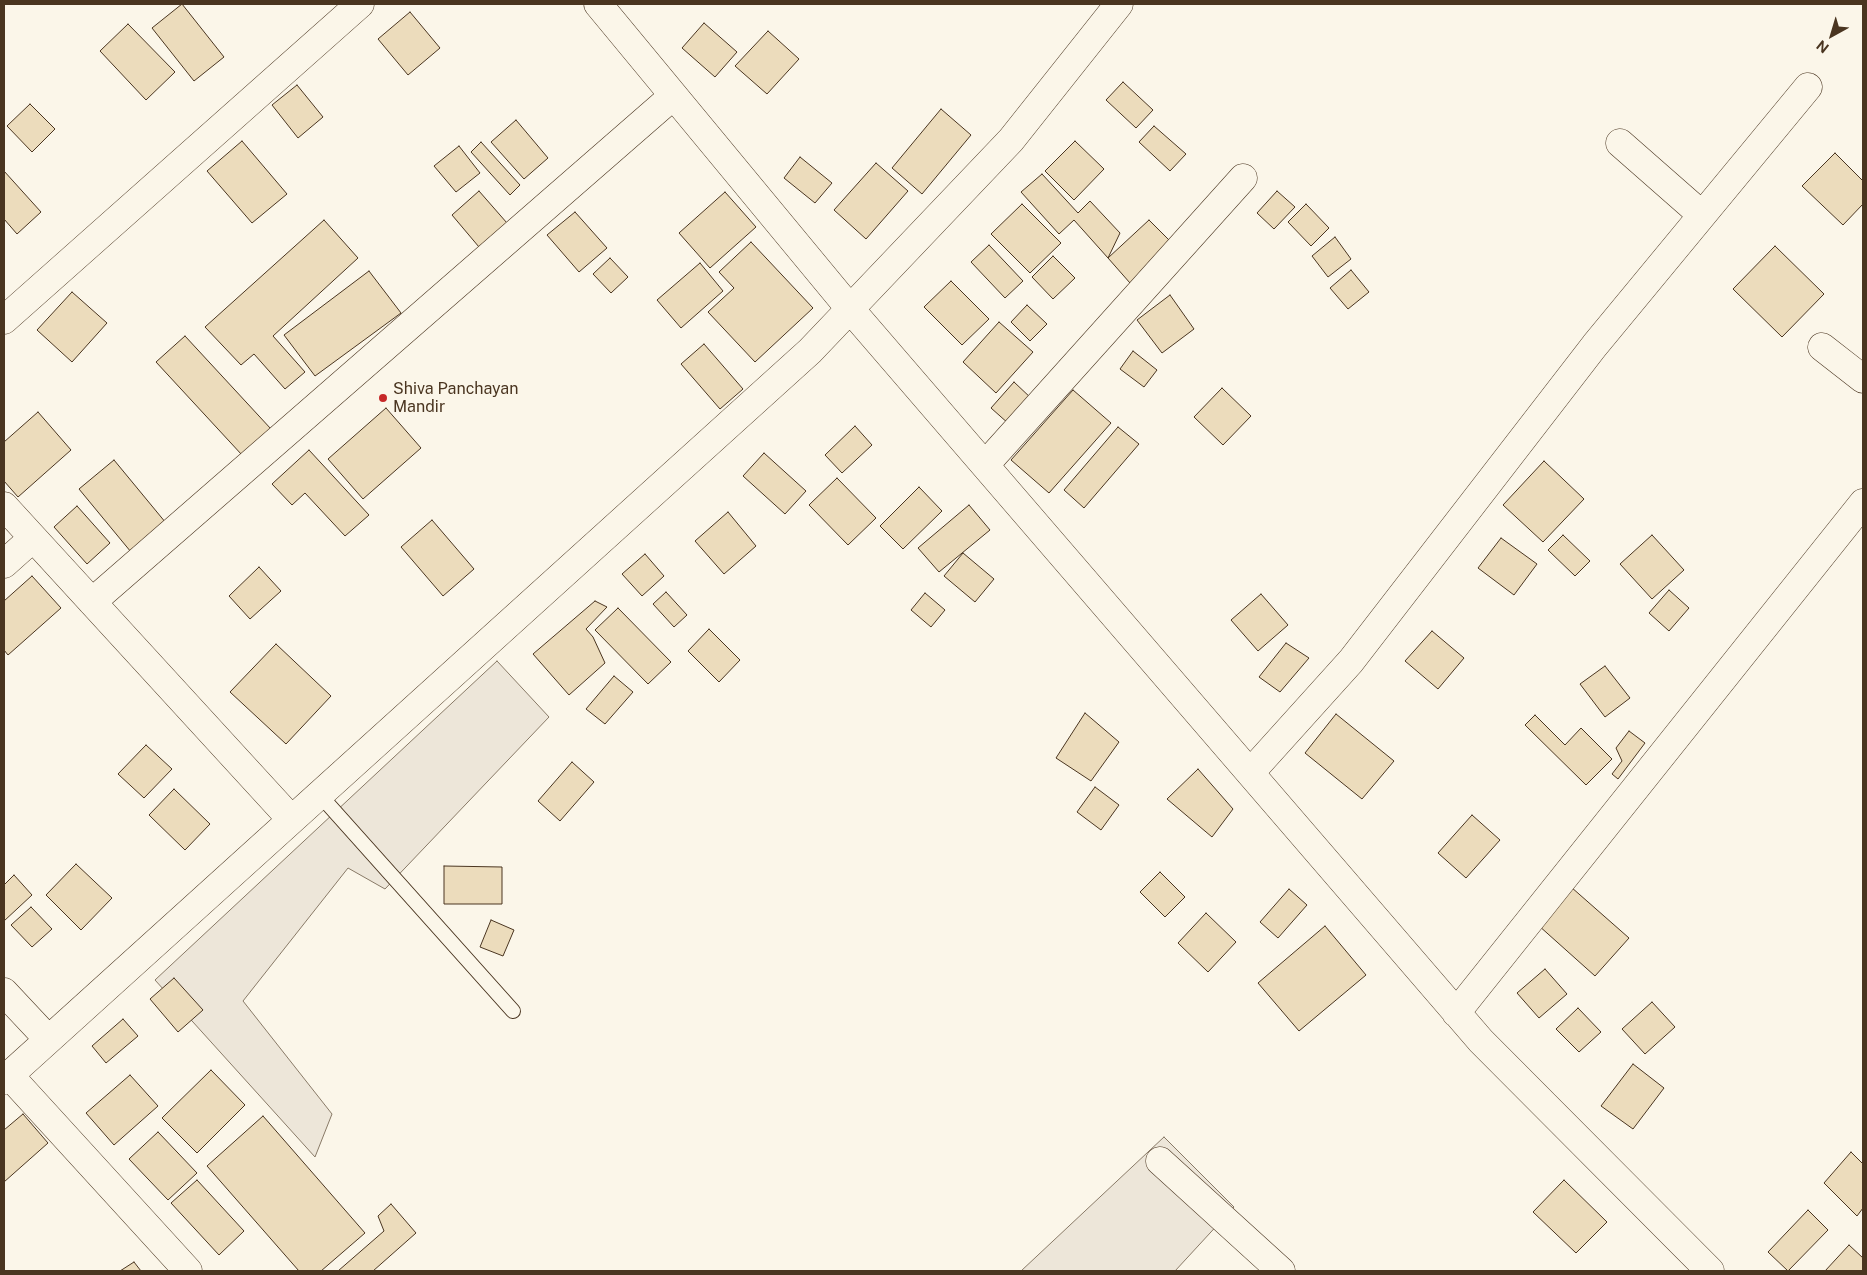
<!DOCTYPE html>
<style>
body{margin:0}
#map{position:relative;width:1867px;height:1275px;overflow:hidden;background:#fbf6e9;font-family:"Public Sans",sans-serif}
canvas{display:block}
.frame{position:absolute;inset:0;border:5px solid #4a3520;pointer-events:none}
.north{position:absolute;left:1807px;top:10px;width:50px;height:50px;-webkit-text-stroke:4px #fbf6e9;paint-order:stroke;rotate:219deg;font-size:14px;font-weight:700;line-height:20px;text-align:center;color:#4a3520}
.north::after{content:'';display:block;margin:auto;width:18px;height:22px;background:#4a3520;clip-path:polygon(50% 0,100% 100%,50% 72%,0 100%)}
</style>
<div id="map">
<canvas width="1867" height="1275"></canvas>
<div class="frame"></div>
<div class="north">N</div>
</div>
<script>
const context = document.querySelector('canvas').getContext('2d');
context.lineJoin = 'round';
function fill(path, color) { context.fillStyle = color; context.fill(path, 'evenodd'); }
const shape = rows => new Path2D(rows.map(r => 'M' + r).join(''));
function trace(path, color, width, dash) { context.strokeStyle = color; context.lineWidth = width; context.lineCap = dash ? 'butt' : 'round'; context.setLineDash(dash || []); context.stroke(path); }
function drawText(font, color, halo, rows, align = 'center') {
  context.font = font + ' "Public Sans",sans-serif'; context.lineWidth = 4; context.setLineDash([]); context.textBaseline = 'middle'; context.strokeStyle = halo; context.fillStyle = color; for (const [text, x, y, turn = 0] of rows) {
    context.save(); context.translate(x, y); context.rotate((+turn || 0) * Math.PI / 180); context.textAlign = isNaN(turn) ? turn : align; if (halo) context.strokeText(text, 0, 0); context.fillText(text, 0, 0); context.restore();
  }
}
const green = shape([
 [497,661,549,717,385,889,348,868,243,1001,332,1114,315,1157,155,980,497,661],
 [1164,1137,1234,1207,1175,1271,1021,1271,1164,1137]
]);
const building = shape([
 [182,4,224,57,194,81,152,28,182,4],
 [410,12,440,48,408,75,378,39,410,12],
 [704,23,737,52,715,77,682,48,704,23],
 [128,24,175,72,146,100,100,51,128,24],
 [768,31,799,59,767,94,735,66,768,31],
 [1123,82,1153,110,1136,128,1106,100,1123,82],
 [297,85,323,117,298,138,272,105,297,85],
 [30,104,55,129,32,152,7,126,30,104],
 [941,109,971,135,922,194,892,168,941,109],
 [516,120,548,158,524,179,491,142,516,120],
 [1154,126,1186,154,1170,171,1139,142,1154,126],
 [242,141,287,194,252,223,207,171,242,141],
 [1075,141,1104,169,1074,200,1045,171,1075,141],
 [481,142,520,185,510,195,471,152,481,142],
 [459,146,480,173,456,192,434,166,459,146],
 [1835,153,1863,181,1863,204,1843,225,1802,186,1835,153],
 [800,157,832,183,815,203,784,178,800,157],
 [876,163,908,191,866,239,834,210,876,163],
 [4,171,41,212,17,234,4,219,4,171],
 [1042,174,1078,213,1090,201,1120,233,1108,258,1074,220,1059,234,1021,192,1042,174],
 [479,191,507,223,479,247,452,215,479,191],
 [1277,191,1295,207,1274,229,1257,213,1277,191],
 [725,192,756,227,710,268,679,233,725,192],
 [1022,204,1061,243,1030,273,991,234,1022,204],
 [1306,204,1329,228,1311,246,1288,222,1306,204],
 [575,212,607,248,579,272,547,235,575,212],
 [324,220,358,258,273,336,305,372,285,389,254,354,241,365,205,327,324,220],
 [1149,220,1174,245,1130,283,1108,258,1149,220],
 [1335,237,1351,259,1328,277,1312,256,1335,237],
 [751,242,813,308,755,362,708,312,734,288,719,272,751,242],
 [989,245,1023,281,1005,298,971,262,989,245],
 [1775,246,1824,294,1782,337,1733,289,1775,246],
 [1053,256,1075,278,1053,299,1032,277,1053,256],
 [610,258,628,277,611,293,593,274,610,258],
 [700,263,723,291,681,328,657,300,700,263],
 [1351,270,1369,292,1348,309,1330,288,1351,270],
 [369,271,401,313,315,376,284,335,369,271],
 [951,281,989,319,962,345,924,307,951,281],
 [72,292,107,323,72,362,37,330,72,292],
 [1170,295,1194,329,1162,353,1137,320,1170,295],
 [1027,305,1047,324,1030,341,1011,322,1027,305],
 [999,322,1033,352,996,393,963,362,999,322],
 [185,336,271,429,242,455,156,362,185,336],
 [704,344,743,389,720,409,681,364,704,344],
 [1133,351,1157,370,1144,387,1120,369,1133,351],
 [1014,382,1032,399,1009,424,991,408,1014,382],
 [1222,388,1251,416,1223,445,1194,417,1222,388],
 [1073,390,1111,423,1049,493,1011,460,1073,390],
 [386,408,421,448,363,499,328,459,386,408],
 [38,412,71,450,18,497,4,481,4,442,38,412],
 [855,426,872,445,842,473,825,455,855,426],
 [1118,427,1139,444,1084,508,1064,490,1118,427],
 [309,450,369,515,345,536,305,493,292,505,272,484,309,450],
 [764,453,806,491,785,514,743,476,764,453],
 [114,460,166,523,131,552,79,489,114,460],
 [1544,461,1584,499,1543,542,1503,505,1544,461],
 [837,478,876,518,848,545,809,505,837,478],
 [919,487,942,511,903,549,880,526,919,487],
 [969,505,990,530,939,572,918,548,969,505],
 [77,506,110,543,87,564,54,527,77,506],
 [728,512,756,546,724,574,695,541,728,512],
 [432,520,474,569,443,596,401,547,432,520],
 [1563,535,1590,561,1575,576,1548,550,1563,535],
 [1652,535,1684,570,1652,599,1620,564,1652,535],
 [1501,538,1537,564,1514,595,1478,568,1501,538],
 [963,553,994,579,975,602,944,576,963,553],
 [645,554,664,576,642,596,622,574,645,554],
 [259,567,281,591,250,619,229,596,259,567],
 [32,576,61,608,8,655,4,650,4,601,32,576],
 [1669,590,1689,608,1669,631,1649,613,1669,590],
 [666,592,687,615,674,627,653,604,666,592],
 [925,593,945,610,931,627,911,610,925,593],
 [1261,594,1288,625,1258,651,1231,620,1261,594],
 [595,601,607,607,586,629,593,637,605,663,569,695,533,654,595,601],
 [618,608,671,662,648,684,595,630,618,608],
 [709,629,740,660,719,682,688,651,709,629],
 [1432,631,1464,658,1438,689,1405,661,1432,631],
 [1286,643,1309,658,1280,692,1259,677,1286,643],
 [276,644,331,696,286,744,230,692,276,644],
 [1605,666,1630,698,1605,717,1580,684,1605,666],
 [614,676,633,692,605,724,586,709,614,676],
 [1085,713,1119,742,1091,781,1056,758,1085,713],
 [1336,714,1394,761,1362,799,1305,753,1336,714],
 [1535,715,1565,745,1581,728,1612,759,1586,785,1525,725,1535,715],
 [1629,731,1645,743,1618,779,1612,774,1622,761,1616,748,1629,731],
 [146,745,172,769,144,798,118,774,146,745],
 [572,762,594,782,560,821,538,801,572,762],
 [1198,769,1233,809,1212,837,1167,799,1198,769],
 [1095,787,1119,805,1101,830,1077,812,1095,787],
 [174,789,210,824,185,850,149,815,174,789],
 [1472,815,1500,840,1466,878,1438,853,1472,815],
 [76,864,112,898,81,930,46,895,76,864],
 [444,866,502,867,502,904,444,904,444,866],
 [1160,872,1185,897,1165,917,1140,892,1160,872],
 [14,875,32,895,4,921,4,885,14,875],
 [1571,887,1629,938,1595,976,1538,925,1571,887],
 [1289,889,1307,905,1278,938,1260,922,1289,889],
 [31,907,52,929,32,947,11,925,31,907],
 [1206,913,1236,942,1208,972,1178,943,1206,913],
 [491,920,514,930,503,956,480,947,491,920],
 [1325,926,1366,975,1299,1031,1258,983,1325,926],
 [1545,969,1567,994,1539,1018,1517,993,1545,969],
 [174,978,203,1010,178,1032,150,999,174,978],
 [1652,1002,1675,1027,1645,1054,1622,1029,1652,1002],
 [1578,1008,1601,1032,1579,1052,1556,1029,1578,1008],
 [123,1019,138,1036,106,1063,92,1046,123,1019],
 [1633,1064,1664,1088,1633,1129,1601,1106,1633,1064],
 [211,1070,245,1105,197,1153,162,1118,211,1070],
 [130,1075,158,1106,114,1145,86,1113,130,1075],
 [23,1114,48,1143,4,1182,4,1130,23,1114],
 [263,1116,365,1233,321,1271,299,1271,207,1166,263,1116],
 [158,1132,197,1173,168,1200,129,1159,158,1132],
 [1851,1152,1863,1164,1863,1208,1857,1216,1824,1183,1851,1152],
 [197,1180,244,1231,219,1255,171,1203,197,1180],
 [1564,1180,1607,1222,1576,1253,1533,1212,1564,1180],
 [391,1204,416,1233,373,1271,338,1271,384,1231,378,1216,391,1204],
 [1808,1210,1828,1230,1788,1271,1768,1252,1808,1210],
 [1849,1245,1863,1258,1863,1271,1825,1271,1849,1245],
 [134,1262,141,1271,120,1271,134,1262]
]);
const lane = shape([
 [319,794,513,1011]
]);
const street = shape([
 [598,4,851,310,1481,1041,1710,1271],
 [1620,143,1702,215],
 [4,320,360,4],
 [1822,347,1863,379],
 [985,465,1243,178],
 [4,506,291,819],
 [4,564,33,538],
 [92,602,673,96],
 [1250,773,1351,661,1595,345,1808,87],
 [4,992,48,1039],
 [1456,1013,1863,503],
 [9,1075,188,1271],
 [4,1080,810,351,1011,140,1119,4],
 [1160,1161,1281,1271]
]);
const markers = [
 [383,398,5,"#c62828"]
];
const poiNames = [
 ["Shiva Panchayan",393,389],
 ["Mandir",393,407]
];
fill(green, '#ede6d9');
trace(green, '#887966', 1);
fill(building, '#ecdcbc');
trace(building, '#4a3520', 1);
trace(lane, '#4a3520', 16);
trace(street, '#4a3520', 29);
trace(lane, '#fbf6e9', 14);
trace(street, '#fbf6e9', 28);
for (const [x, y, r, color] of markers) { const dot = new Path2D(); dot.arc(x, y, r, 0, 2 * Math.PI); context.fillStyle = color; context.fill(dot); trace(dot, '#fbf6e9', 2); }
drawText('16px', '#4a3520', '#fbf6e9', poiNames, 'left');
</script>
